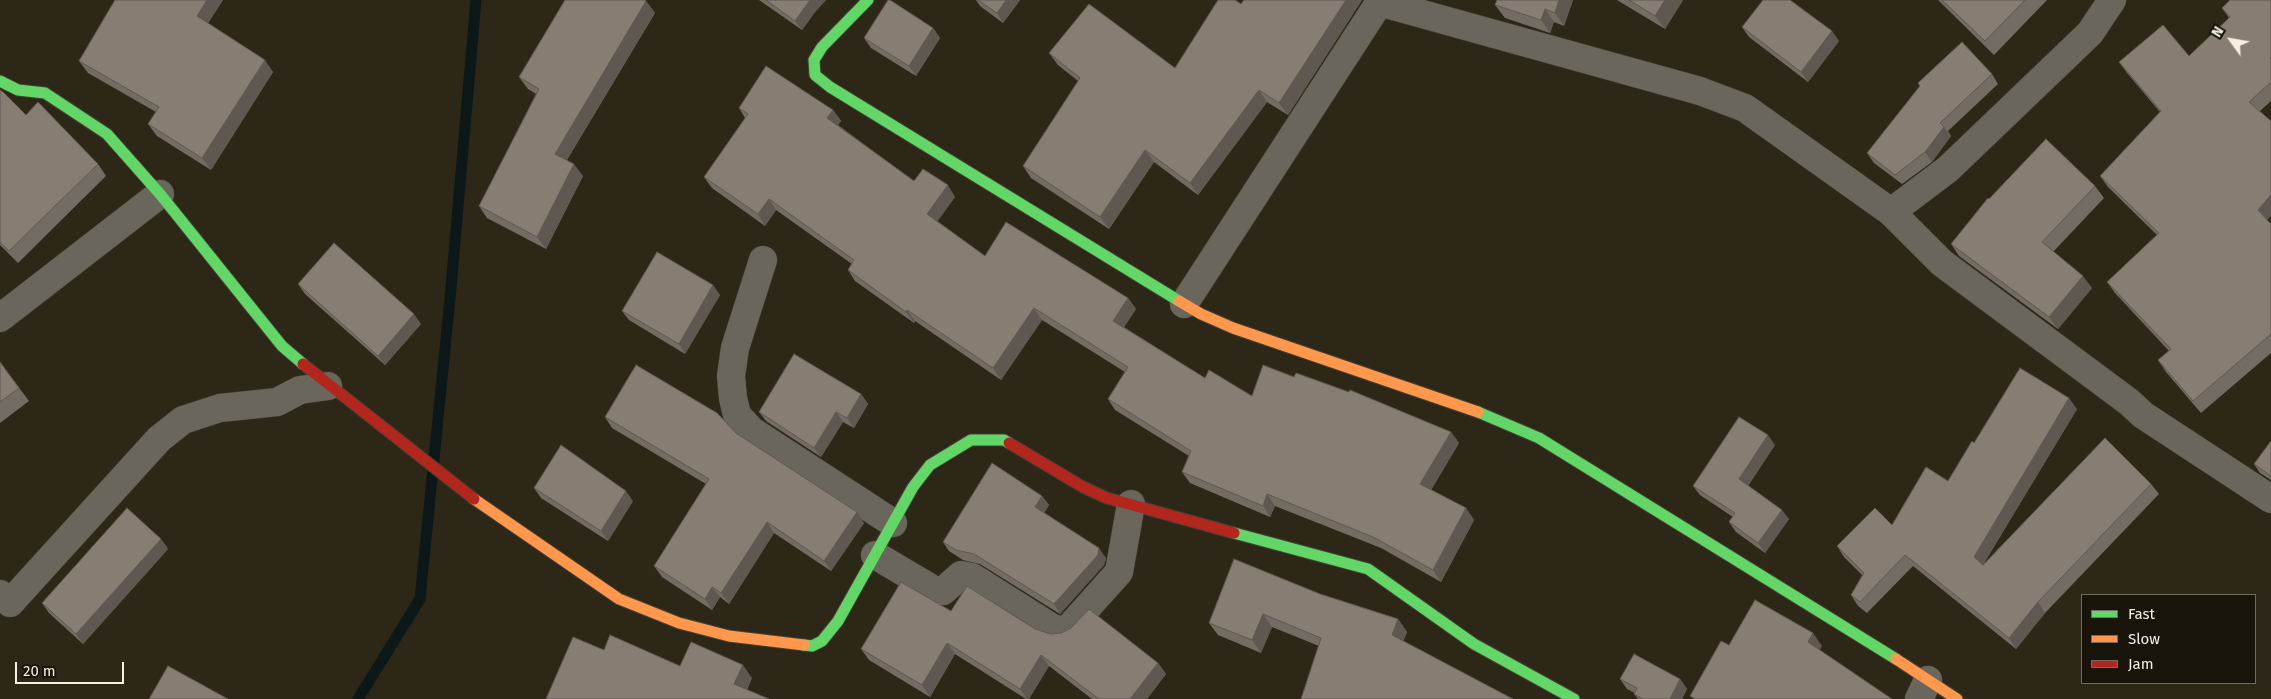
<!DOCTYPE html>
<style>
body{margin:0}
#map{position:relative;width:2271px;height:699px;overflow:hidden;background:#2d2718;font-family:"Fira Sans",sans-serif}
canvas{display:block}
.legend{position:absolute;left:2081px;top:594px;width:175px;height:90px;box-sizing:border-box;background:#181409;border:1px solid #716c5f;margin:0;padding:6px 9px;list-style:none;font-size:15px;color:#f6f0e0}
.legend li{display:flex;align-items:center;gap:10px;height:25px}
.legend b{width:25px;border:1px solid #716c5f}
.north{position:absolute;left:2206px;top:15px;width:50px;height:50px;-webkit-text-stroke:4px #181409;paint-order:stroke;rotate:302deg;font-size:14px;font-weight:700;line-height:20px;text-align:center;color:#f6f0e0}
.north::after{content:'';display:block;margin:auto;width:18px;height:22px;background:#f6f0e0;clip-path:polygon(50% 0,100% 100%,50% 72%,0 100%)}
.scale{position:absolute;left:15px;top:662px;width:109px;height:22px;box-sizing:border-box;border:2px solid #f6f0e0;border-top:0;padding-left:6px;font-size:15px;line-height:18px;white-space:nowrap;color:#f6f0e0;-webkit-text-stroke:4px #181409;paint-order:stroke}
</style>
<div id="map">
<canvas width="2271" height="699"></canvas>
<ul class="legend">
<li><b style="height:6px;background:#63d668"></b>Fast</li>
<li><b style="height:6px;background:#ff974d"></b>Slow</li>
<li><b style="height:6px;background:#b3261e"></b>Jam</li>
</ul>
<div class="north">N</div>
<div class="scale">20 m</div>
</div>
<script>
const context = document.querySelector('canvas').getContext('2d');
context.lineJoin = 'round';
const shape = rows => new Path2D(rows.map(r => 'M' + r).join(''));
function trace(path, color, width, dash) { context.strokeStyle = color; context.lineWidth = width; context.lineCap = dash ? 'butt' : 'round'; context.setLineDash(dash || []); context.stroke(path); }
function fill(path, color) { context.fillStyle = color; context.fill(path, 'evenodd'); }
const stream = shape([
 [358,699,420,599,450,299,476,0]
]);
const street = shape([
 [1379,2,1700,91,1745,108,1891,212,1942,263,2129,402,2143,415,2271,499],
 [1891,212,1948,169,2090,33,2112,0],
 [763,260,735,348,731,376,733,398,737,415,752,431,893,523],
 [1184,304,1381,0],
 [0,318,160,194],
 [875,555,934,590,943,591,961,575,972,577,1051,627,1057,630,1068,629,1119,572,1131,504],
 [0,594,10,603,159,439,183,420,220,408,277,402,300,390,328,386],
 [1919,699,1928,680]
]);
const fast = shape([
 [868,0,822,47,814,60,815,75,830,87,1179,301],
 [0,81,18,90,45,93,107,134,160,194,282,346,303,364],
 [1478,412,1539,438,1896,659],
 [1234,533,1368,569,1474,644,1574,699],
 [804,645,812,646,822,641,838,621,913,487,930,465,971,440,1004,440,1009,443]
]);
const slow = shape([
 [1179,301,1201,314,1233,328,1478,412],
 [474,499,619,599,679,623,729,636,804,645],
 [1896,659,1957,699]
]);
const jam = shape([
 [303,364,474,499],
 [1009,443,1083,487,1107,498,1234,533]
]);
const wall = shape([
 [115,0,223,0,208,23,273,72,211,170,157,136,148,124,156,112,88,73,79,61],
 [759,0,826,0,815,12,802,30],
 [976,0,1020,0,1003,23,980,6],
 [1244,0,1362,0,1288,115,1267,102,1198,195,1154,162,1109,229,1031,178,1023,166,1078,81,1058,65,1049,53,1175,68,1241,4],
 [1496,0,1573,0,1564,26,1554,22,1550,33,1505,18,1495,5,1497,1],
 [1617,0,1683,0,1665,29],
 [1938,0,2047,0,1994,55],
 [2271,0,2271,101,2260,111,2267,220,2271,224,2271,353,2201,413,2166,372,2158,360,2169,351,2115,293,2107,282,2157,235,2108,187,2100,176,2160,112,2127,73,2119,62,2189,56,2229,18,2222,8],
 [646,1,655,13,567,160,583,176,546,249,487,218,479,206,536,94,528,89,519,77],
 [1742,27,1839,41,1808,82,1749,37],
 [933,28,940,38,916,76,871,48,864,38],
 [1992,74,1998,84,1948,131,1951,136,1932,162,1902,184,1874,163,1867,153,1920,86,1918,83],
 [0,90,26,115,98,164,106,176,18,263,0,245],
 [739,108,833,110,841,121,838,125,914,181,955,197,937,221,985,256,1128,298,1136,309,1124,327,1205,378,1252,396,1294,377,1451,432,1459,443,1431,490,1466,508,1474,520,1441,582,1381,548,1275,506,1270,517,1190,483,1182,472,1189,456,1115,410,1108,399,1125,372,1042,320,1001,380,915,321,914,323,855,281,848,270,852,264,776,210,765,226,712,188,704,177,745,118],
 [2095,186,2104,198,2053,252,2092,288,2058,329,1959,256,1951,244,1989,199],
 [298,284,421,324,385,365,305,294],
 [720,295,685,354,629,320,622,311],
 [0,362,29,401,0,423],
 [861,394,868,404,854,428,843,422,821,457,766,421,759,412],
 [2077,409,1983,565,2151,484,2159,494,2045,613,2016,649,1913,566,1867,613,1858,606,1851,595,1862,575,1844,557,1837,546,1892,525,1948,481,1974,443],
 [605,417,736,433,864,523,831,571,774,533,729,604,720,597,712,610,662,577,654,566,706,484,612,428],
 [2271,441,2271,480,2260,473,2254,464],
 [1775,445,1748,486,1789,519,1765,553,1736,532,1729,522,1733,517,1700,495,1693,486],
 [534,488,633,501,608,541,541,498],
 [1042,496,1049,505,1044,513,1106,558,1104,565,1060,614,980,564,963,560,949,551,943,542],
 [161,539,168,549,83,644,49,613,42,603],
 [1320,594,1398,619,1407,632,1403,641,1319,646,1272,627,1261,653,1218,635,1209,623],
 [951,611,1035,629,1050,634,1158,663,1166,674,1147,699,1092,699,1049,666,1029,699,1026,699,955,654,930,697,869,660,861,649],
 [1620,679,1680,679,1687,689,1682,699,1638,699,1634,694,1635,693,1627,689]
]);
const shadedWall = shape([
 [207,0,223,0,205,28,197,16],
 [810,0,826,0,815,12,802,30,795,21],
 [1006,0,1020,0,1003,23,997,13],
 [1346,0,1362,0,1288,115,1279,103],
 [1559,0,1573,0,1564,26,1555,13],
 [1665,0,1683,0,1665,29,1655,16],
 [646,1,655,13,563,166,555,154],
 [1545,9,1554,22,1550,33,1541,20],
 [933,28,940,38,916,76,909,66],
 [1832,31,1839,41,1808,82,1801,72],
 [265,60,273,72,211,170,202,158],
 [1259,90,1267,102,1198,195,1190,183],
 [833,110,841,121,835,129,827,118],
 [1944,127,1951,136,1932,162,1925,152],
 [1145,150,1154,162,1109,229,1100,217],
 [574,164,583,176,546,249,537,237],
 [948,185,955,197,935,225,927,214],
 [2271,195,2271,216,2266,221,2258,210],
 [769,199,776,210,765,226,758,214],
 [2083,276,2092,288,2058,329,2049,317],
 [713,285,720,295,685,354,679,344],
 [1128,298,1136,309,1121,332,1113,321],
 [1034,308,1042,320,1001,380,993,368],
 [907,310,915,321,914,323,906,312],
 [414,314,421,324,385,365,378,356],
 [861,394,868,404,854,428,847,418],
 [2069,398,2077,409,1981,568,1974,557],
 [836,412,843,422,821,457,814,448],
 [1451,432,1459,443,1428,495,1420,484],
 [1768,435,1775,445,1745,489,1739,479],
 [626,491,633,501,608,541,601,531],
 [1267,494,1275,506,1270,517,1263,506],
 [1042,496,1049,505,1042,517,1035,507],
 [1466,508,1474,520,1441,582,1433,570],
 [1782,510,1789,519,1765,553,1758,543],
 [857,512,864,523,831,571,824,561],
 [767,522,774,533,729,604,721,593],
 [161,539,168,549,83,644,76,634],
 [1099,548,1106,558,1104,565,1060,614,1054,604],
 [712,587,720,597,712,610,705,599],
 [2038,602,2045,613,2016,649,2009,638],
 [1263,614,1272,627,1261,653,1252,640],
 [1398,619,1407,632,1401,648,1392,635],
 [1813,633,1822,646,1817,655,1808,642],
 [947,643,955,654,930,697,922,685],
 [1041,655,1049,666,1029,699,1027,699,1020,689],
 [1158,663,1166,674,1147,699,1130,699],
 [743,665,752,678,744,698,734,684],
 [1680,679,1687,689,1682,699,1670,699]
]);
const building = shape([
 [115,0,207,0,197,16,265,60,202,158,148,124,159,107,79,61,115,0],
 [565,0,645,0,646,1,555,154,574,164,537,237,479,206,539,89,519,77,565,0],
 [766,0,810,0,795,21,766,0],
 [888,0,890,0,933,28,909,66,864,38,888,0],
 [978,0,1006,0,997,13,978,0],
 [1218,0,1235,0,1241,4,1244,0,1346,0,1279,103,1259,90,1190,183,1145,150,1100,217,1023,166,1080,78,1049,53,1089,4,1175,68,1218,0],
 [1497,0,1559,0,1555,13,1545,9,1541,20,1495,5,1497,0],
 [1629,0,1665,0,1655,16,1629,0],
 [1763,0,1790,0,1832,31,1801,72,1742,27,1763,0],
 [1942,0,2025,0,1985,41,1942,0],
 [2230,0,2271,0,2271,58,2270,58,2271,59,2271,82,2249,102,2271,121,2271,195,2258,210,2271,224,2271,334,2193,401,2158,360,2171,349,2107,282,2159,233,2100,176,2161,111,2119,62,2163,25,2189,56,2230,17,2222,8,2230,0],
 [1962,42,1992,74,1940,123,1944,127,1925,152,1895,175,1867,153,1920,86,1918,83,1962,42],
 [766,66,833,110,827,118,914,181,923,169,948,185,927,214,985,256,1006,222,1128,298,1113,321,1205,378,1209,370,1252,396,1263,365,1294,377,1296,373,1349,392,1350,390,1451,432,1420,484,1466,508,1433,570,1373,537,1267,494,1263,506,1182,472,1191,451,1108,399,1128,367,1034,308,993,368,907,310,906,312,848,270,854,260,769,199,758,214,704,177,748,114,739,108,766,66],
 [0,90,3,92,26,115,38,102,98,164,9,251,0,242,0,90],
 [2046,139,2095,186,2042,242,2083,276,2049,317,1951,244,1988,198,1989,199,2046,139],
 [334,243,414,314,378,356,298,284,334,243],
 [657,252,713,285,679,344,622,311,657,252],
 [794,354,861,394,847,418,836,412,814,448,759,412,794,354],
 [0,362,19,388,0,402,0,362],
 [636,365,717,413,736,433,857,512,824,561,767,522,721,593,712,587,705,599,654,566,709,479,605,417,636,365],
 [2020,368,2069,398,1974,557,1983,565,2105,438,2151,484,2038,602,2009,638,1905,555,1860,602,1851,595,1864,573,1837,546,1875,508,1892,525,1926,467,1948,481,1972,441,1974,443,2020,368],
 [1739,417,1768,435,1739,479,1782,510,1758,543,1729,522,1735,513,1693,486,1739,417],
 [2271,441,2271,476,2254,464,2271,441],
 [561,445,626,491,601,531,534,488,561,445],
 [992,463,1042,496,1035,507,1099,548,1098,555,1054,604,974,554,956,550,943,542,992,463],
 [127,508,161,539,76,634,42,603,127,508],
 [1234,559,1320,594,1398,619,1392,635,1513,699,1301,699,1321,638,1263,614,1252,640,1209,623,1234,559],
 [901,582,951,611,967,586,1035,629,1050,634,1061,633,1071,628,1089,609,1158,663,1130,699,1099,699,1041,655,1020,689,947,643,922,685,861,649,901,582],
 [1755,600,1813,633,1808,642,1892,699,1695,699,1690,696,1721,641,1729,645,1755,600],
 [610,635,680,666,691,642,743,665,734,684,769,699,546,699,573,637,604,650,610,635],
 [1634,654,1680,679,1670,699,1643,699,1634,694,1637,688,1620,679,1634,654],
 [168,666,228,699,149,699,168,666]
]);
trace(stream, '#0c1818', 11);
trace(street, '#464135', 29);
trace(fast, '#464135', 13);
trace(slow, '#464135', 13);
trace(jam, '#464135', 13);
trace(street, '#6a665b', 28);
trace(fast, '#63d668', 11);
trace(slow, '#ff974d', 11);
trace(jam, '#b3261e', 11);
fill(wall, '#736c63');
fill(shadedWall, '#5e5850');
fill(building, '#867d73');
trace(building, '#5e5850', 1);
</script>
